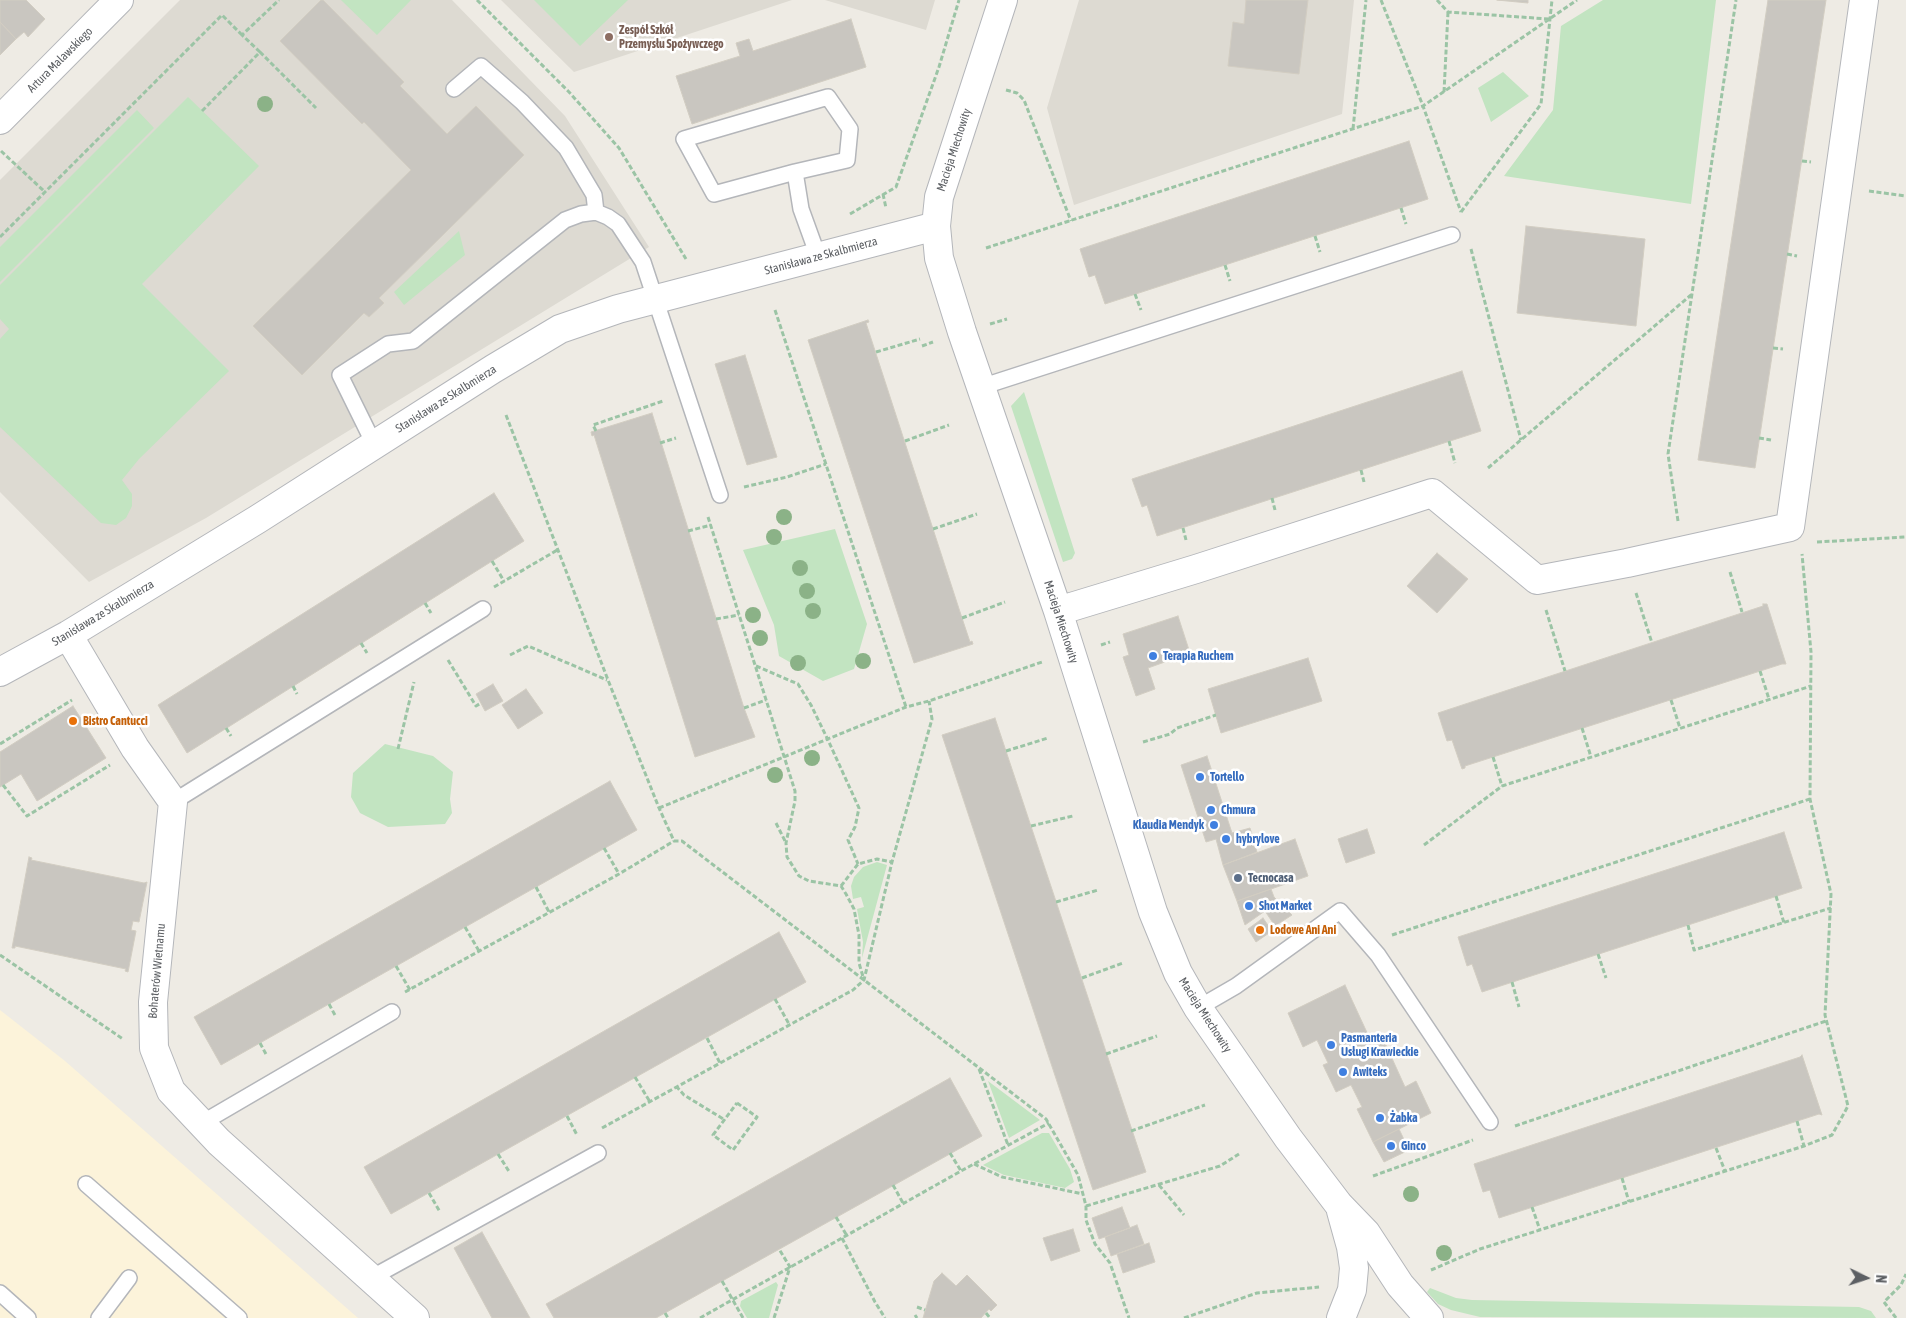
<!DOCTYPE html>
<meta charset="utf-8">
<style>
body{margin:0}
#map{position:relative;width:1906px;height:1318px;overflow:hidden;background:#eeebe4;font-family:"Asap Condensed",sans-serif}
canvas{display:block}
.north{position:absolute;left:1841px;top:1253px;width:50px;height:50px;-webkit-text-stroke:4px #fff;paint-order:stroke;rotate:94deg;font-size:14px;font-weight:700;line-height:20px;text-align:center;color:#5c5f63}
.north::after{content:'';display:block;margin:auto;width:18px;height:22px;background:#5c5f63;clip-path:polygon(50% 0,100% 100%,50% 72%,0 100%)}
</style>
<div id="map">
<canvas width="1906" height="1318"></canvas>
<div class="north">N</div>
</div>
<script>
const context = document.querySelector('canvas').getContext('2d');
context.lineJoin = 'round';
function fill(path, color) { context.fillStyle = color; context.fill(path, 'evenodd'); }
const shape = rows => new Path2D(rows.map(r => 'M' + r).join(''));
function trace(path, color, width, dash) { context.strokeStyle = color; context.lineWidth = width; context.lineCap = dash ? 'butt' : 'round'; context.setLineDash(dash || []); context.stroke(path); }
function drawText(font, color, halo, rows, align = 'center') {
  context.font = font + ' "Asap Condensed",sans-serif'; context.lineWidth = 5; context.setLineDash([]); context.textBaseline = 'middle'; context.strokeStyle = halo; context.fillStyle = color; for (const [text, x, y, turn = 0] of rows) {
    context.save(); context.translate(x, y); context.rotate((+turn || 0) * Math.PI / 180); context.textAlign = isNaN(turn) ? turn : align; if (halo) context.strokeText(text, 0, 0); context.fillText(text, 0, 0); context.restore();
  }
}
const commercial = shape([
 [0,1010,65,1061,358,1318,0,1318]
]);
const education = shape([
 [180,0,452,0,565,116,649,247,206,518,89,582,0,492,0,180],
 [501,0,792,0,574,72],
 [825,0,935,0,926,30],
 [1079,0,1354,0,1342,114,1074,205,1047,108]
]);
const green = shape([
 [341,0,411,0,377,35],
 [534,0,628,0,580,46],
 [1603,0,1716,0,1691,204,1504,176,1553,110,1561,26],
 [1503,72,1529,96,1491,122,1478,88],
 [188,97,259,166,142,284,229,371,139,459,122,480,132,494,132,506,126,518,116,525,101,523,0,427,0,339,9,329,0,319,0,285],
 [137,110,154,128,0,282,0,247],
 [459,231,465,255,404,305,394,292],
 [1024,392,1075,553,1072,559,1063,562,1011,406],
 [835,529,867,624,854,669,823,681,779,656,774,625,743,550],
 [385,744,433,756,453,772,450,799,452,813,445,824,388,827,360,813,351,797,353,773],
 [877,862,887,865,862,958,863,942,857,909,864,907,861,897,853,899,851,886,854,877,863,867],
 [988,1081,1040,1120,1009,1138],
 [1042,1133,1049,1133,1070,1169,1074,1182,1065,1188,1004,1175,983,1165],
 [776,1282,778,1285,769,1318,747,1318,740,1306,741,1301],
 [1430,1288,1456,1298,1472,1300,1859,1307,1871,1311,1876,1318,1480,1317,1451,1310,1438,1304,1427,1292]
]);
const building = shape([
 [0,0,26,0,45,19,28,37,24,32,16,39,0,22,0,0],
 [321,0,323,0,404,82,400,86,447,134,476,106,524,155,379,298,384,303,369,317,364,313,302,375,253,326,411,170,364,122,362,124,280,41,321,0],
 [1246,0,1308,0,1299,74,1228,66,1233,22,1244,24,1246,0],
 [1497,0,1528,0,1528,3,1497,0],
 [1768,0,1826,0,1755,468,1698,460,1768,0],
 [851,19,866,67,692,124,676,76,740,56,736,43,749,39,753,51,851,19],
 [0,22,16,39,0,55,0,22],
 [1409,141,1428,199,1105,304,1095,275,1089,277,1080,249,1409,141],
 [1526,226,1645,239,1636,326,1517,313,1526,226],
 [868,320,869,322,866,323,962,618,970,642,972,641,973,644,914,663,808,340,868,320],
 [745,355,777,457,747,465,715,364,745,355],
 [1462,371,1481,431,1157,536,1147,505,1142,507,1132,479,1462,371],
 [652,413,744,708,755,737,695,757,594,435,592,436,591,432,652,413],
 [494,493,524,541,187,753,158,705,494,493],
 [1437,553,1468,579,1437,613,1407,586,1437,553],
 [1763,604,1767,604,1786,664,1782,664,1493,757,1465,766,1465,768,1462,769,1452,740,1447,741,1438,713,1763,606,1763,604],
 [1178,616,1190,653,1148,668,1155,689,1136,696,1123,657,1129,655,1123,634,1178,616],
 [1308,658,1322,701,1221,733,1208,689,1308,658],
 [493,684,503,701,485,711,476,694,493,684],
 [526,689,543,713,518,729,502,705,526,689],
 [73,706,106,758,37,801,21,774,0,787,0,752,73,706],
 [995,718,1146,1172,1093,1190,942,735,995,718],
 [1207,756,1232,833,1250,828,1257,852,1223,865,1216,839,1206,842,1181,765,1207,756],
 [610,781,637,830,221,1065,194,1017,610,781],
 [1367,829,1375,853,1346,863,1338,839,1367,829],
 [1784,832,1802,888,1482,992,1472,964,1467,966,1458,937,1784,832],
 [1295,839,1308,876,1237,901,1223,865,1295,839],
 [29,857,32,858,31,860,144,883,147,882,139,922,133,921,131,930,136,931,128,972,125,971,126,969,15,946,15,948,12,948,29,857],
 [1271,889,1274,897,1292,915,1275,926,1265,911,1245,925,1237,901,1271,889],
 [1263,918,1272,931,1256,942,1248,929,1263,918],
 [779,932,806,982,391,1214,364,1167,779,932],
 [1345,985,1370,1039,1381,1034,1405,1087,1416,1081,1431,1113,1373,1142,1357,1109,1362,1107,1351,1085,1336,1092,1323,1065,1328,1063,1317,1040,1303,1047,1288,1013,1345,985],
 [1802,1055,1822,1115,1819,1114,1499,1218,1490,1190,1483,1192,1474,1164,1800,1057,1802,1055],
 [950,1078,982,1136,656,1318,554,1318,546,1304,950,1078],
 [1399,1129,1409,1150,1384,1162,1373,1142,1399,1129],
 [1122,1207,1130,1228,1099,1239,1092,1218,1122,1207],
 [1137,1225,1144,1244,1111,1256,1105,1237,1137,1225],
 [1073,1229,1080,1251,1051,1261,1043,1238,1073,1229],
 [482,1232,530,1318,492,1318,454,1248,482,1232],
 [1149,1243,1155,1262,1123,1273,1117,1254,1149,1243],
 [942,1273,956,1286,967,1275,997,1305,991,1311,989,1309,981,1318,923,1318,934,1281,942,1273]
]);
const path = shape([
 [477,0,569,92,619,148,686,259],
 [1381,0,1423,106,1461,212],
 [1437,0,1448,12,1549,19],
 [260,52,242,35,279,0],
 [1006,90,1017,93,1024,100,1071,221],
 [1444,92,1448,12],
 [202,111,260,52,316,108],
 [1353,129,1366,0],
 [1,151,45,192],
 [1802,161,1811,162],
 [1869,191,1906,196],
 [883,194,886,208],
 [1401,208,1406,224],
 [1461,212,1541,104,1552,0],
 [850,214,896,187,939,67,959,0],
 [1315,236,1320,252],
 [0,237,222,15,242,35],
 [986,248,1423,106,1577,0],
 [1471,249,1521,440],
 [1787,254,1797,256],
 [1225,265,1230,281],
 [1135,294,1141,310],
 [775,310,906,707],
 [990,324,1007,319],
 [922,346,933,342],
 [1773,348,1783,349],
 [876,352,920,339],
 [506,415,608,680,659,808,674,841,682,841,1046,1119,1078,1175,1086,1206,1086,1220,1095,1244,1110,1263,1129,1318],
 [596,431,593,425,663,401],
 [1759,438,1771,440],
 [905,441,949,425],
 [1449,441,1455,463],
 [660,443,676,438],
 [1488,468,1691,295],
 [1361,470,1364,482],
 [744,487,787,477,826,464],
 [1272,498,1275,510],
 [708,517,795,791,795,801,786,843,787,857,799,876,809,881,841,886,846,894,854,909,859,935,859,963,864,980],
 [1678,521,1668,454,1736,0],
 [1183,528,1186,540],
 [933,529,977,514],
 [688,531,711,525],
 [1817,542,1906,537],
 [492,561,504,581],
 [1730,572,1742,612],
 [494,587,559,549],
 [1636,593,1652,643],
 [425,603,431,613],
 [1546,610,1565,671],
 [962,618,1005,602],
 [716,619,739,615],
 [361,643,367,653],
 [1101,645,1110,642],
 [510,655,528,646,607,680],
 [448,660,476,706,481,703],
 [756,666,798,684,811,705,828,740,859,808,855,827,848,840,858,864],
 [1760,671,1769,699],
 [293,686,297,694],
 [1671,700,1680,728],
 [744,708,766,700],
 [226,728,231,736],
 [1582,728,1591,757],
 [1143,742,1170,734,1177,728,1216,715],
 [0,744,72,700],
 [398,749,414,682],
 [1006,751,1048,738],
 [1493,757,1502,786],
 [3,785,27,816,110,765],
 [659,808,906,707,929,701,1042,662],
 [776,823,786,843],
 [1031,826,1073,816],
 [1424,845,1502,786,1811,686],
 [604,848,619,874],
 [841,886,858,864,877,859,892,862],
 [536,887,549,912],
 [1776,896,1784,923],
 [1056,902,1098,890],
 [1688,925,1694,950,1831,908],
 [465,927,479,951],
 [1392,935,1810,799],
 [1598,954,1606,978],
 [0,955,123,1039],
 [396,966,410,990],
 [1082,978,1123,963],
 [1512,982,1519,1007],
 [405,992,619,874,674,841],
 [775,999,789,1024],
 [329,1004,336,1017],
 [707,1038,720,1063],
 [260,1043,267,1056],
 [1106,1054,1157,1036],
 [979,1069,1008,1145],
 [635,1077,650,1102],
 [676,1086,684,1095,725,1120],
 [737,1103,757,1117,733,1150,713,1135,737,1103],
 [567,1116,577,1135],
 [1797,1121,1804,1146],
 [1515,1126,1826,1021],
 [602,1128,853,990,864,980,892,862,932,719,929,701],
 [1131,1131,1205,1105],
 [1716,1148,1725,1171],
 [950,1153,961,1171],
 [498,1154,510,1173],
 [974,1164,1002,1177,1083,1194],
 [1373,1176,1473,1140],
 [1622,1178,1629,1202],
 [893,1185,903,1203],
 [1159,1185,1184,1215],
 [429,1193,440,1212],
 [1086,1206,1220,1166,1239,1154],
 [1532,1207,1540,1230],
 [836,1217,847,1236],
 [842,1238,875,1302,885,1318],
 [1431,1270,1480,1249,1804,1146,1832,1135,1848,1106,1825,1015,1831,894,1810,799,1811,652,1802,554],
 [722,1281,743,1318],
 [917,1307,925,1310],
 [665,1313,668,1318],
 [986,1313,990,1318],
 [915,1315,917,1318],
 [700,1318,961,1171,1049,1123],
 [774,1318,790,1267,779,1249],
 [1184,1318,1257,1293,1319,1287],
 [1896,1318,1884,1302,1901,1285,1906,1274]
]);
const lane = shape([
 [454,89,481,66,522,102,566,148,594,195,596,212],
 [795,172,847,160,850,129,828,97,684,139,714,194,795,172,801,209,818,256],
 [981,387,1452,235],
 [374,444,340,375,388,344,413,341,565,220,581,214,596,212,608,217,618,224,643,262,720,495],
 [173,802,483,609],
 [1198,1008,1236,986,1340,911,1378,955,1490,1122],
 [202,1123,392,1012],
 [86,1184,239,1318],
 [371,1278,598,1153],
 [0,1293,28,1318],
 [99,1318,129,1278]
]);
const street = shape([
 [1003,0,939,197,936,226,939,258,962,332,1058,611,1153,912,1178,973,1198,1008,1288,1138,1339,1205,1366,1233,1400,1285,1429,1318],
 [0,120,119,0],
 [1058,611,1196,569,1432,493,1537,580,1627,563,1790,527,1864,0],
 [68,635,135,748,173,802,153,1002,154,1048,171,1091,219,1142,415,1318],
 [0,672,68,635,258,519,493,369,560,329,618,309,936,226],
 [1341,1318,1352,1290,1354,1268,1351,1247,1341,1211]
]);
const trees = [
 [265,104],
 [784,517],
 [774,537],
 [800,568],
 [807,591],
 [813,611],
 [753,615],
 [760,638],
 [863,661],
 [798,663],
 [812,758],
 [775,775],
 [1411,1194],
 [1444,1253]
];
const markers = [
 [609,37,5,"#8d6e63"],
 [1153,656,5,"#3f7fe0"],
 [73,721,5,"#e8710a"],
 [1200,777,5,"#3f7fe0"],
 [1211,810,5,"#3f7fe0"],
 [1214,825,5,"#3f7fe0"],
 [1226,839,5,"#3f7fe0"],
 [1238,878,5,"#5c6f8a"],
 [1249,906,5,"#3f7fe0"],
 [1260,930,5,"#e8710a"],
 [1331,1045,5,"#3f7fe0"],
 [1343,1072,5,"#3f7fe0"],
 [1380,1118,5,"#3f7fe0"],
 [1391,1146,5,"#3f7fe0"]
];
const educationNames = [
 ["Zespół Szkół",619,30],
 ["Przemysłu Spożywczego",619,44]
];
const streetNames = [
 ["Artura Malawskiego",60,60,-45],
 ["Macieja Miechowity",954,150,-72],
 ["Stanisława ze Skalbmierza",821,256,-15],
 ["Stanisława ze Skalbmierza",446,399,-32],
 ["Stanisława ze Skalbmierza",103,613,-31],
 ["Macieja Miechowity",1061,622,72],
 ["Bohaterów Wietnamu",157,971,-85],
 ["Macieja Miechowity",1205,1015,57]
];
const shopNames = [
 ["Terapia Ruchem",1163,656],
 ["Tortello",1210,777],
 ["Chmura",1221,810],
 ["Klaudia Mendyk",1204,825,"right"],
 ["hybrylove",1236,839],
 ["Shot Market",1259,906],
 ["Pasmanteria",1341,1038],
 ["Usługi Krawieckie",1341,1052],
 ["Awiteks",1353,1072],
 ["Żabka",1390,1118],
 ["Ginco",1401,1146]
];
const foodNames = [
 ["Bistro Cantucci",83,721],
 ["Lodowe Ani Ani",1270,930]
];
const serviceNames = [
 ["Tecnocasa",1248,878]
];
fill(commercial, '#fcf3da');
fill(education, '#dddad2');
fill(green, '#c2e4c1');
fill(building, '#c9c6c0');
trace(building, '#d2cdc2', 1);
trace(lane, '#b4b6ba', 18);
trace(street, '#b4b6ba', 30);
trace(path, '#9bc4a5', 3, [5, 2.5]);
trace(lane, '#fff', 15);
trace(street, '#fff', 28);
context.fillStyle = '#8bb287';
for (const [x, y] of trees) { context.beginPath(); context.arc(x, y, 8, 0, 2 * Math.PI); context.fill(); }
for (const [x, y, r, color] of markers) { const dot = new Path2D(); dot.arc(x, y, r, 0, 2 * Math.PI); context.fillStyle = color; context.fill(dot); trace(dot, '#fff', 2); }
drawText('bold 12px', '#785e54', '#fff', educationNames, 'left');
drawText('12px', '#5c5f63', '#fff', streetNames);
drawText('bold 12px', '#366cbe', '#fff', shopNames, 'left');
drawText('bold 12px', '#c56008', '#fff', foodNames, 'left');
drawText('bold 12px', '#4e5e75', '#fff', serviceNames, 'left');
</script>
